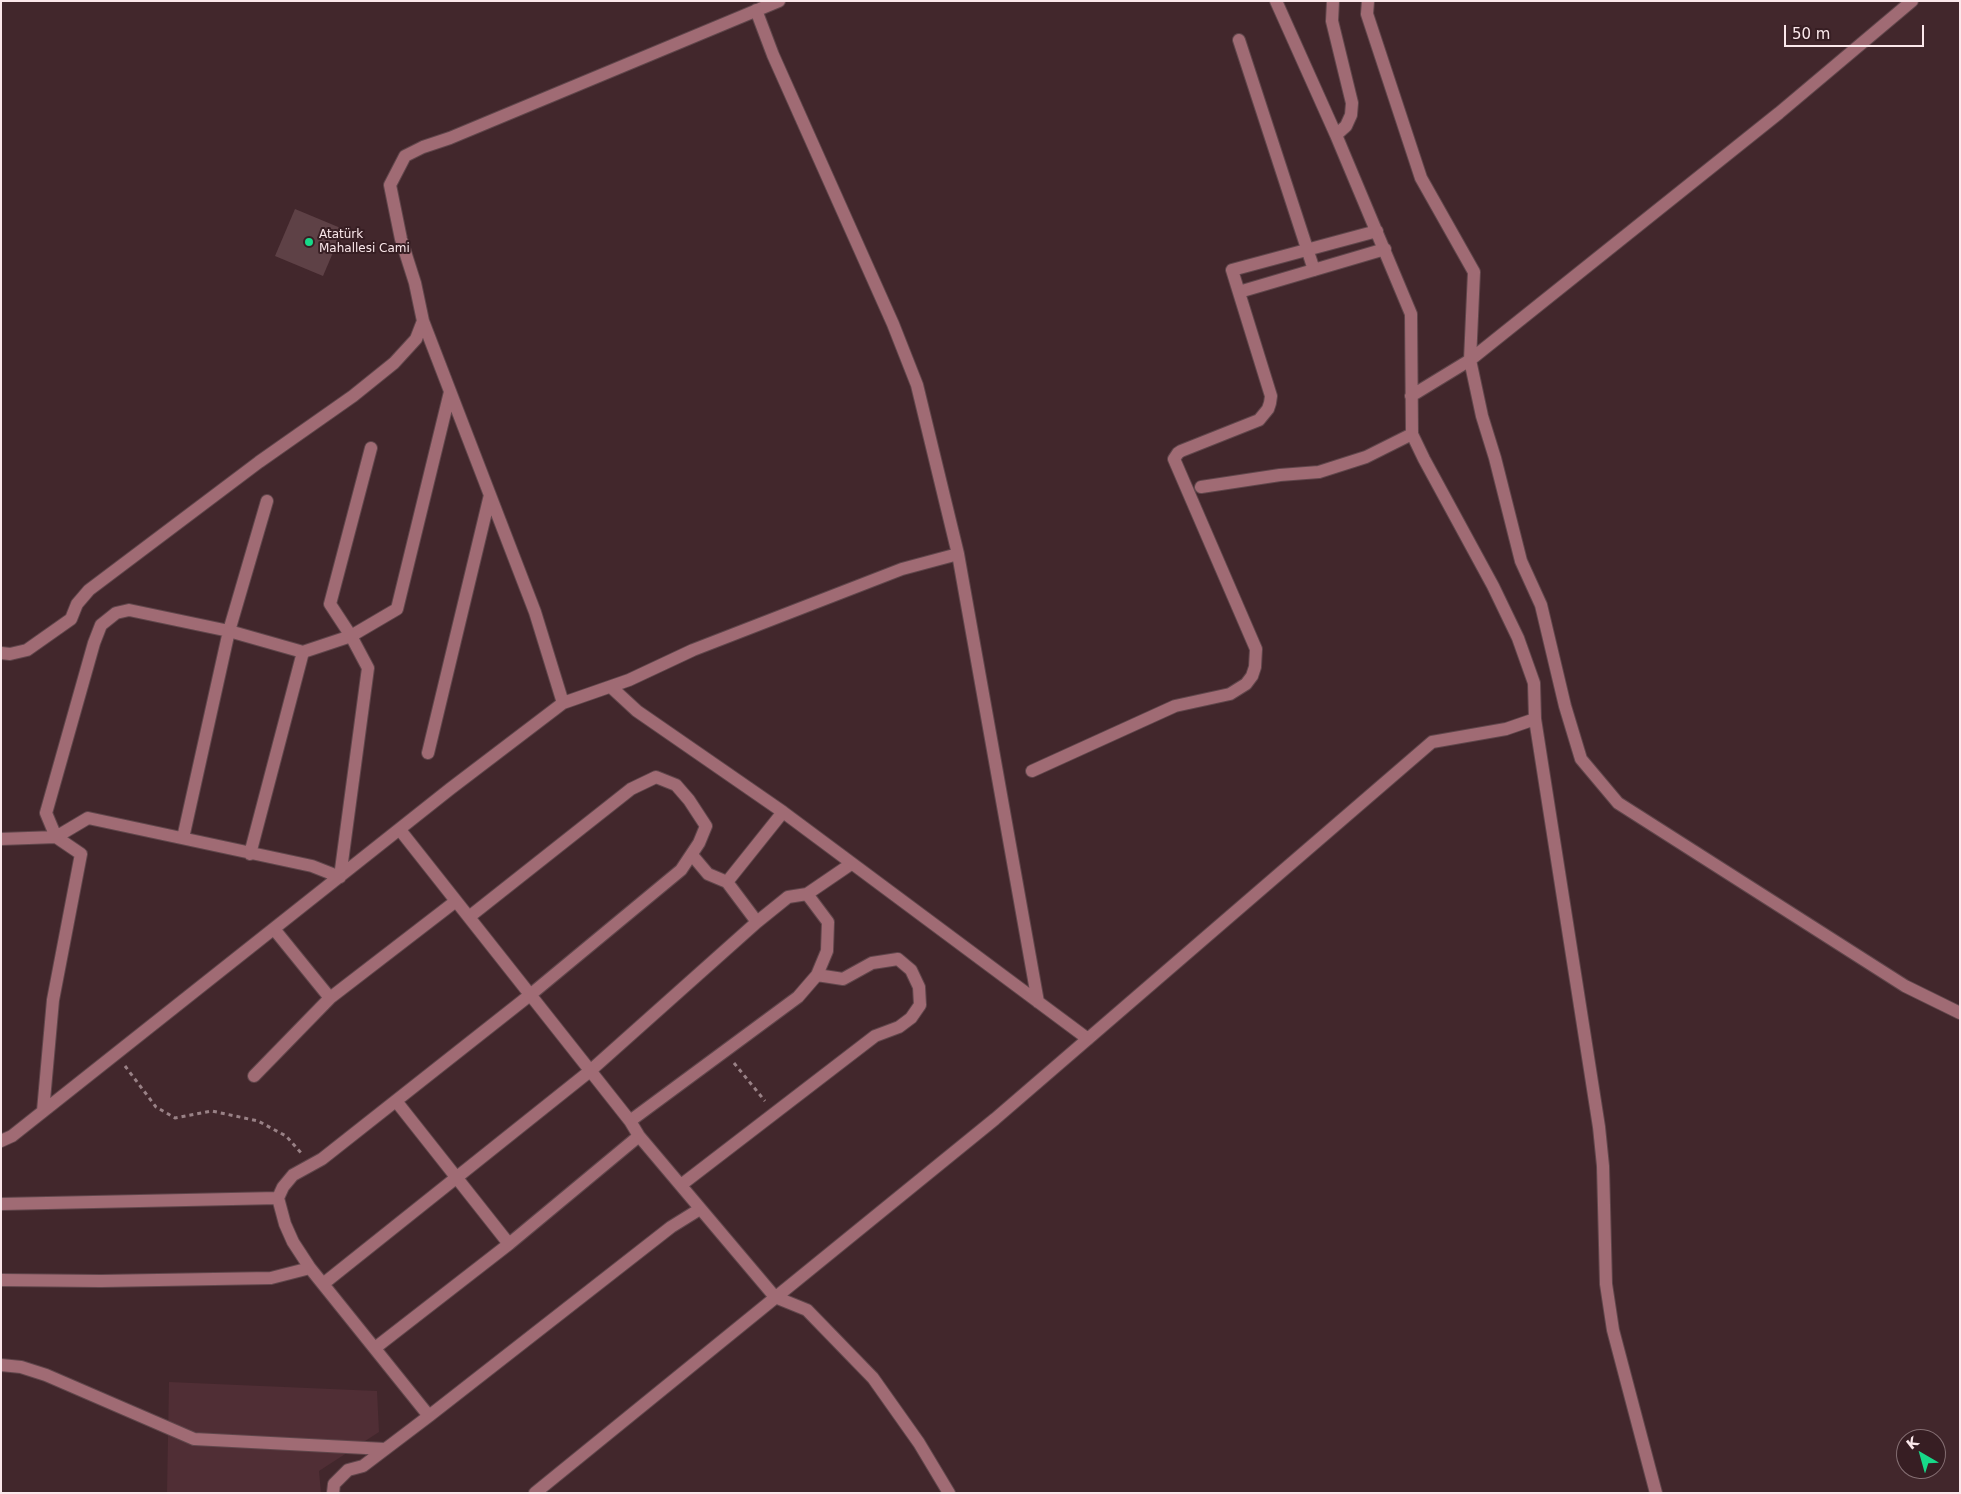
<!DOCTYPE html>
<meta charset="utf-8">
<style>
body{margin:0}
#map{position:relative;width:1961px;height:1494px;overflow:hidden;background:#42272c;font-family:"DejaVu Sans",sans-serif}
canvas{display:block}
.frame{position:absolute;inset:0;border:2px solid #fbe8eb;pointer-events:none}
.north{position:absolute;left:1896px;top:1429px;width:50px;height:50px;box-sizing:border-box;background:#371e23;border:1px solid #856f73;border-radius:50%;rotate:322deg;font-size:14px;font-weight:700;line-height:20px;text-align:center;color:#fbe8eb}
.north::after{content:'';display:block;margin:auto;width:18px;height:22px;background:#17d989;clip-path:polygon(50% 0,100% 100%,50% 72%,0 100%)}
.scale{position:absolute;left:1784px;top:25px;width:140px;height:22px;box-sizing:border-box;border:2px solid #fbe8eb;border-top:0;padding-left:6px;font-size:15px;line-height:18px;white-space:nowrap;color:#fbe8eb;-webkit-text-stroke:4px #371e23;paint-order:stroke}
</style>
<div id="map">
<canvas width="1961" height="1494"></canvas>
<div class="frame"></div>
<div class="north">K</div>
<div class="scale">50 m</div>
</div>
<script>
const context = document.querySelector('canvas').getContext('2d');
context.lineJoin = 'round';
function fill(path, color) { context.fillStyle = color; context.fill(path, 'evenodd'); }
const shape = rows => new Path2D(rows.map(r => 'M' + r).join(''));
function trace(path, color, width, dash) { context.strokeStyle = color; context.lineWidth = width; context.lineCap = dash ? 'butt' : 'round'; context.setLineDash(dash || []); context.stroke(path); }
function drawText(font, color, halo, rows, align = 'center') {
  context.font = font + ' "DejaVu Sans",sans-serif'; context.lineWidth = 4; context.setLineDash([]); context.textBaseline = 'middle'; context.strokeStyle = halo; context.fillStyle = color; for (const [text, x, y, turn = 0] of rows) {
    context.save(); context.translate(x, y); context.rotate((+turn || 0) * Math.PI / 180); context.textAlign = isNaN(turn) ? turn : align; if (halo) context.strokeText(text, 0, 0); context.fillText(text, 0, 0); context.restore();
  }
}
const built = shape([
 [169,1382,377,1391,379,1432,319,1471,321,1493,167,1493]
]);
const building = shape([
 [295,209,343,229,323,276,275,256]
]);
const path = shape([
 [734,1063,765,1101],
 [125,1066,156,1107,175,1118,212,1111,258,1121,286,1136,302,1154]
]);
const minor = shape([
 [1276,1,1336,135],
 [1368,1,1367,14,1421,178,1474,272,1470,360,1482,416,1495,458,1521,561,1541,605,1565,706,1581,759,1618,803,1905,986,1960,1013],
 [756,10,773,55,893,324,917,385,958,554,1038,1002],
 [1239,40,1314,270],
 [1239,292,1385,249],
 [1411,396,1470,360,1779,113,1912,1],
 [1201,487,1280,475,1319,472,1366,457,1412,434],
 [1,653,10,654,27,650,71,619,77,604,89,590,259,462,353,396,394,363,416,339,423,321],
 [611,687,637,711,783,812,1088,1039],
 [563,703,535,612,423,321,415,283,401,239,390,185,405,156,423,147,450,138,779,1],
 [1535,719,1599,1127,1603,1166,1606,1284,1613,1330,1656,1493],
 [428,753,490,495],
 [1032,771,1175,706,1230,694,1246,684,1252,676,1255,667,1256,649,1174,459,1178,453,1181,451,1259,420,1268,409,1270,403,1271,396,1232,270,1377,231],
 [400,830,630,1121,639,1136,775,1297,807,1310,873,1378,919,1443,949,1493],
 [183,838,229,631,267,501],
 [1,839,56,837,88,818,312,866,340,877,368,668,351,636,330,604,371,448],
 [250,854,303,652],
 [692,855,708,874,727,882],
 [807,894,851,864],
 [757,922,727,882,783,812],
 [274,929,330,998],
 [254,1076,330,998,456,901],
 [396,1101,509,1244],
 [43,1111,53,1000,81,854,56,837,46,813,94,643,101,625,116,613,129,610,229,631,303,652,351,636,397,609,450,392],
 [1,1141,12,1136,450,789,563,703,629,680,693,650,902,569,958,554],
 [681,1185,875,1036,899,1027,911,1018,920,1005,919,987,911,970,898,959,872,963,843,979,817,975],
 [1,1204,278,1198],
 [1,1280,101,1281,271,1278,310,1268],
 [323,1284,590,1071,757,922,788,897,807,894,828,922,827,951,817,975,798,997,630,1121],
 [375,1348,509,1244,639,1136],
 [1,1365,21,1367,46,1375,194,1439,385,1449],
 [429,1416,310,1268,293,1242,285,1224,278,1198,283,1187,293,1175,322,1159,530,995,681,870,699,843,706,826,689,800,676,785,656,777,631,789,469,917],
 [333,1493,334,1484,348,1470,363,1466,429,1416,671,1227,700,1209],
 [535,1493,995,1119,1432,742,1506,729,1535,719,1534,683,1518,638,1493,586,1424,459,1412,434,1411,314,1336,135,1346,126,1351,115,1352,103,1332,21,1333,1]
]);
const markers = [
 [309,242,5,"#17d989"]
];
const poiNames = [
 ["Atatürk",319,235],
 ["Mahallesi Cami",319,249]
];
fill(built, '#502e35');
fill(building, '#5e4146');
trace(minor, '#60464b', 14);
trace(path, '#998186', 3, [4, 4]);
trace(minor, '#a06b74', 12);
for (const [x, y, r, color] of markers) { const dot = new Path2D(); dot.arc(x, y, r, 0, 2 * Math.PI); context.fillStyle = color; context.fill(dot); trace(dot, '#371e23', 2); }
drawText('12px', '#fbe8eb', '#371e23', poiNames, 'left');
</script>
